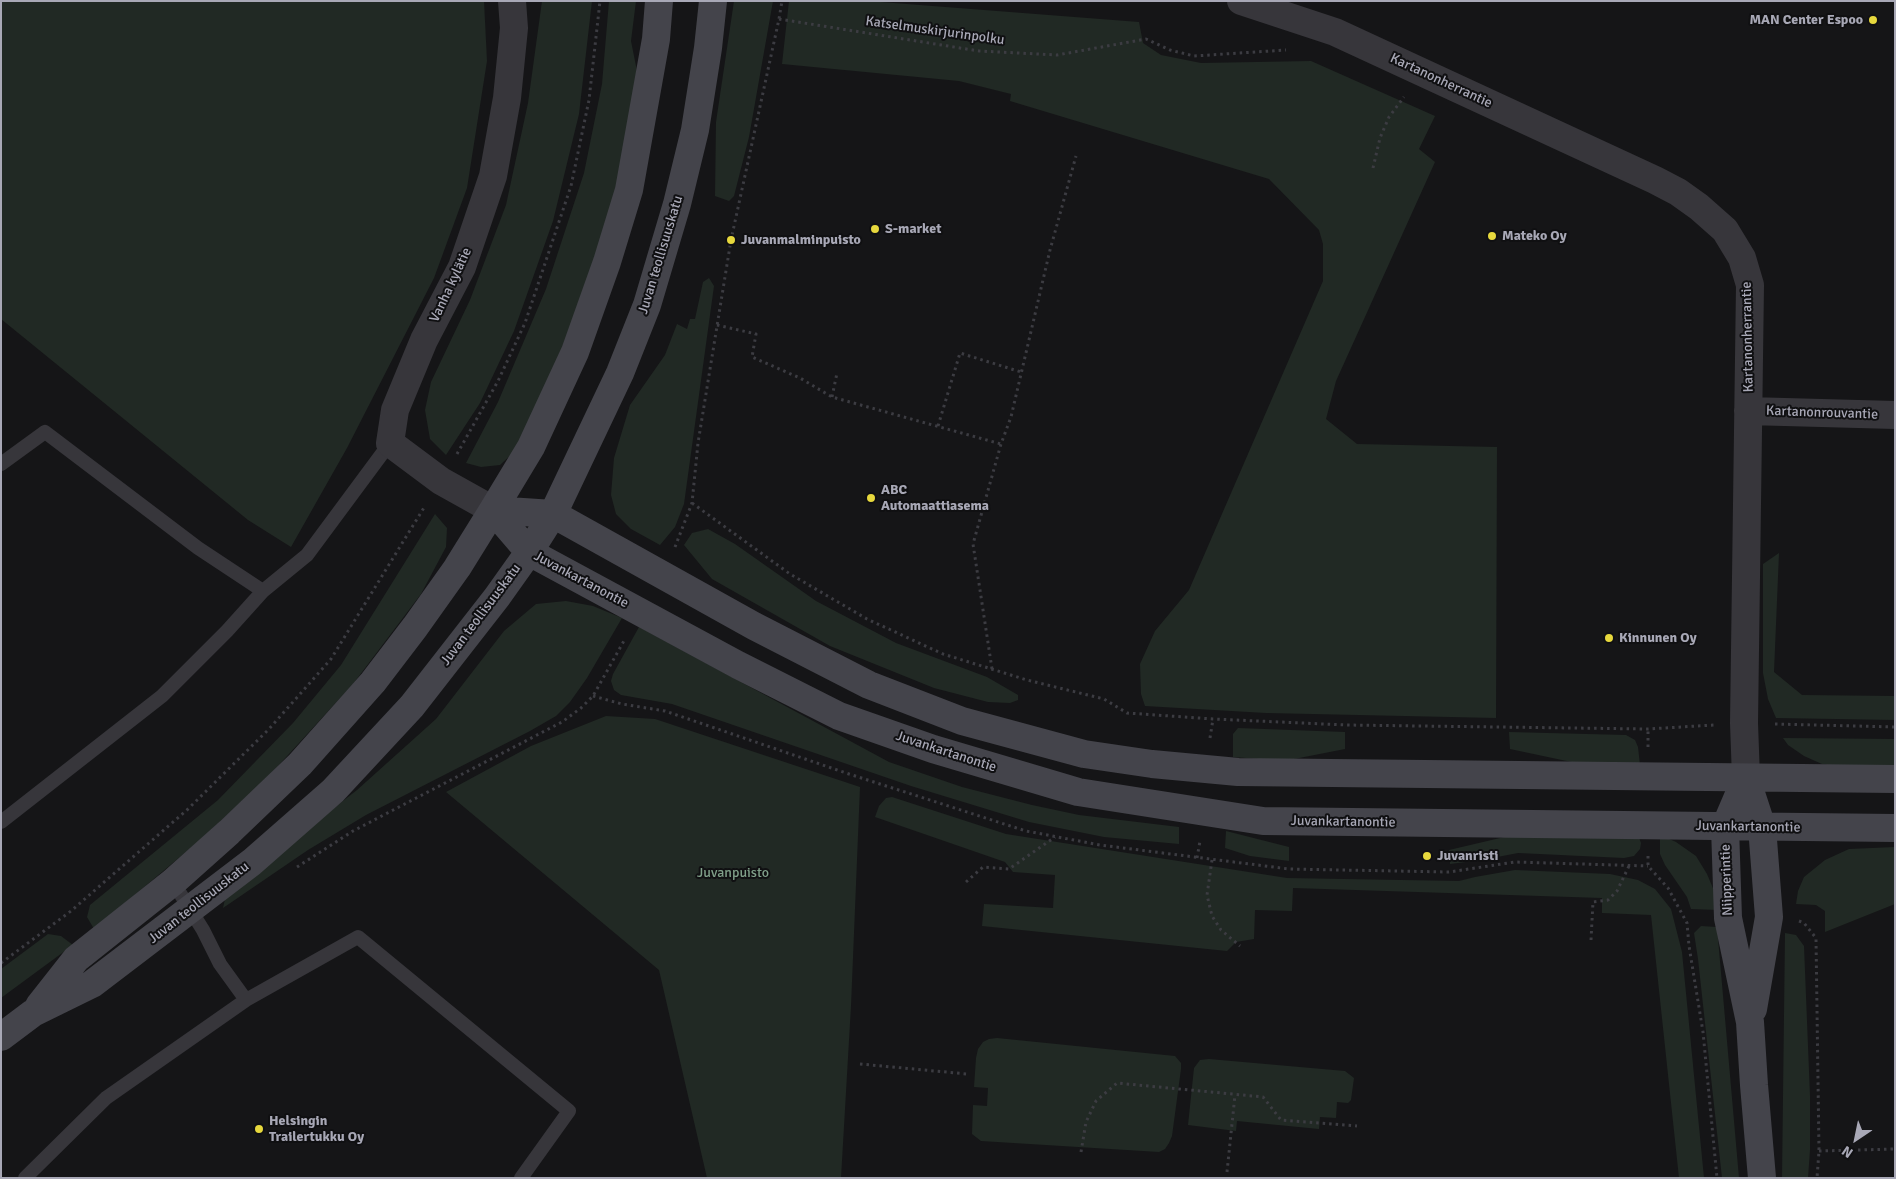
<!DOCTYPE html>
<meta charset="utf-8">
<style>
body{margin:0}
#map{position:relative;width:1896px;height:1179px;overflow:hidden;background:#151517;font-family:Signika,sans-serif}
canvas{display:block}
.frame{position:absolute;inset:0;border:2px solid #a8a8b6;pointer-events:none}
.north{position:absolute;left:1831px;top:1114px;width:50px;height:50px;-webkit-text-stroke:4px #101012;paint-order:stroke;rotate:214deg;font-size:14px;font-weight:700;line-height:20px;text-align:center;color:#a8a8b6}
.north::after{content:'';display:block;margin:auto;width:18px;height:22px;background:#a8a8b6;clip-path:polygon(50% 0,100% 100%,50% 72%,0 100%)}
</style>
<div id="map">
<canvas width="1896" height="1179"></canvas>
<div class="frame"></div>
<div class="north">N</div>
</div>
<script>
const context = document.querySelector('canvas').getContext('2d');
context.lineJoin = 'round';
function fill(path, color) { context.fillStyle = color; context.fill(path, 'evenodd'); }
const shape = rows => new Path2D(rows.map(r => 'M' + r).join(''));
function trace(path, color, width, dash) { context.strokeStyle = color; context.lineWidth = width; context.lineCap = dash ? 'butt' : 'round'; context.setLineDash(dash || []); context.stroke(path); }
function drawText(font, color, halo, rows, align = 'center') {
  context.font = font + ' Signika,sans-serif'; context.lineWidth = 4; context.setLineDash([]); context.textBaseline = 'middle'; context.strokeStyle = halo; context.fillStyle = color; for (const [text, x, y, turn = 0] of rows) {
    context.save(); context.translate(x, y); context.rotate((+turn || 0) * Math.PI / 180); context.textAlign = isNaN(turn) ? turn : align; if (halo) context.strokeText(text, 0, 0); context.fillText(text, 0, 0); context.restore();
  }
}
const green = shape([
 [1,1,484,1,487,61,467,188,434,278,347,448,291,547,248,520,1,319],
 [542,1,592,1,579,114,553,221,514,331,480,403,446,455,430,439,425,410,431,382,470,300,506,205,528,103],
 [609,1,636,1,631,41,639,81,622,178,582,306,515,451,500,465,481,467,466,463,498,402,546,289,584,173,602,84],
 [734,1,773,1,749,137,734,196,729,201,715,196,716,122],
 [789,1,868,1,1139,22,1143,43,1161,55,1201,63,1311,61,1435,116,1419,149,1435,162,1336,381,1326,419,1357,444,1497,447,1496,718,1266,713,1145,706,1141,694,1140,664,1155,631,1189,590,1323,281,1323,244,1319,230,1269,179,1010,101,1011,94,959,81,782,64],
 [709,278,714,286,684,504,675,527,660,545,631,529,616,514,611,495,614,458,630,405,665,355,677,324,687,329,690,319,695,319,703,282],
 [435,514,447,528,446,547,421,594,353,684,267,778,199,841,94,929,87,917,90,905,218,800,293,723,341,665],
 [708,529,735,544,816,601,896,643,987,677,1018,695,1018,700,1010,703,988,702,934,688,830,646,712,579,684,545,692,533],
 [1779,553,1774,672,1802,695,1895,696,1895,720,1776,718,1768,699,1763,673,1763,564],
 [566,601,593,606,622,618,587,678,570,702,556,716,530,731,366,815,308,850,223,908,225,899,233,887,357,790,436,719,504,631,536,604],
 [639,627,889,762,962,787,1032,805,1079,815,1179,827,1179,844,1104,837,1029,822,911,786,672,704,621,695,614,690,611,681,613,674],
 [606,716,655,719,860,787,851,1006,841,1178,707,1178,659,970,446,792,531,746],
 [1238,728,1345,732,1345,749,1284,761,1233,757,1233,734],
 [1509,732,1626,735,1635,740,1638,747,1640,765,1576,763,1510,749],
 [1783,738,1895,739,1895,767,1838,767,1822,764,1804,756,1788,745],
 [892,797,1006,834,1287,878,1459,881,1475,877,1515,870,1610,874,1638,880,1655,889,1671,909,1682,952,1704,1178,1679,1178,1651,915,1602,913,1602,898,1293,888,1292,911,1255,910,1254,939,1236,942,1227,951,982,926,984,904,1053,908,1055,875,1013,872,1005,862,875,817,879,806,886,798],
 [1226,831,1289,847,1289,861,1250,856,1225,848],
 [1517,834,1638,835,1641,843,1640,849,1634,856,1624,858,1518,853,1482,860,1450,864,1449,850],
 [1660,838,1667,838,1676,842,1696,856,1707,874,1715,893,1718,910,1691,909,1687,897,1665,865,1660,854],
 [1895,847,1895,904,1825,932,1825,911,1816,905,1796,904,1798,891,1804,877,1825,860,1849,849],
 [1701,926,1717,927,1739,1178,1722,1178,1698,959,1694,933],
 [1785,933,1796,935,1804,946,1810,1096,1810,1150,1808,1178,1782,1178],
 [48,934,61,936,73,945,1,998,1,969],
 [997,1038,1175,1056,1181,1063,1181,1069,1172,1136,1169,1143,1165,1149,1159,1152,981,1141,972,1134,973,1105,987,1106,988,1088,974,1087,976,1058,978,1049,983,1042,989,1039],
 [1209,1059,1345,1071,1354,1078,1351,1100,1348,1103,1337,1102,1336,1118,1320,1117,1319,1129,1237,1121,1236,1131,1188,1125,1194,1068,1200,1060]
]);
const path = shape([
 [779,19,979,51,1057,55,1146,39,1170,50,1194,56,1286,50],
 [1373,168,1380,138,1389,117,1404,97],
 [717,325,756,334,752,357,800,378,832,397,1001,444],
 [832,397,837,373],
 [938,426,960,353,1021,372],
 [457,454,498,381,525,323,571,186,589,100,600,1],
 [692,503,790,574,867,619,943,654,1027,680,1104,699,1127,713,1213,719,1346,725,1648,729,1714,725],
 [675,547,692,503,698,443,731,240,779,19,782,1],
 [992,669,973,544,1001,444,1011,417,1050,250,1076,156],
 [593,696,622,704,665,711,849,774,1026,831,1100,845,1289,869,1449,872,1515,862,1648,866],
 [1775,724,1895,727],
 [1210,738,1213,719],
 [1648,747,1648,729],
 [1648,856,1648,866,1668,888,1687,923,1689,946,1703,1032,1717,1178],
 [1197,858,1200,841],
 [1212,860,1207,895,1212,916,1221,930,1240,946],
 [297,867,353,831,562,722,581,708,593,696,625,639],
 [966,882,983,867,1009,869,1055,837],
 [1799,921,1804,923,1816,938,1819,1151,1817,1178],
 [1591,940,1593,902,1608,900,1617,891,1629,866],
 [1,963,71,911,188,809,269,729,331,659,425,506],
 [860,1064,967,1074],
 [1819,1151,1895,1149],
 [1081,1152,1086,1122,1096,1101,1117,1083,1263,1097,1281,1120,1357,1126],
 [1227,1172,1235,1095]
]);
const lane = shape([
 [1,464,45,432,198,548,263,591],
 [1,822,162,696,227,631,263,591,307,555,390,443],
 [173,882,203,930,220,964,246,1000,358,937,569,1111,521,1178],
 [25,1178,106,1098,246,1000]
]);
const street = shape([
 [1241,1,1335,32,1655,180,1678,192,1699,207,1725,230,1742,258,1750,285,1744,723,1746,778],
 [1748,411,1895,415],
 [493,510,441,481,390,443,395,410,424,340,462,267,493,176,507,98,514,28,512,1]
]);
const secondary = shape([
 [493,510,529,552,738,665,839,716,933,749,1078,792,1263,821,1895,828],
 [493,510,553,514,754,626,869,685,962,721,1084,754,1152,764,1238,772,1895,779],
 [1746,778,1725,827,1728,918,1750,1022,1754,1085,1762,1178],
 [1746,778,1762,827,1769,917,1753,1009],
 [39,1006,76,959,173,882,229,832,300,764,373,682,415,627,457,568,493,510,531,447,575,352,607,262,629,190,656,39,659,1],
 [1,1037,33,1013,92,984,252,862,333,791,412,706,497,597,529,552,553,514,620,373,647,305,677,204,695,130,708,48,713,1]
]);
const markers = [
 [1873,20,5,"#e7d83d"],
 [875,229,5,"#e7d83d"],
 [1492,236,5,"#e7d83d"],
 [731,240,5,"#e7d83d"],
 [871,498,5,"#e7d83d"],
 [1609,638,5,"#e7d83d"],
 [1427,856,5,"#e7d83d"],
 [259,1129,5,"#e7d83d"]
];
const poiNames = [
 ["MAN Center Espoo",1863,20,"right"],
 ["S-market",885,229],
 ["Mateko Oy",1502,236],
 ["Juvanmalminpuisto",741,240],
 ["ABC",881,490],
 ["Automaattiasema",881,506],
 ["Kinnunen Oy",1619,638],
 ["Juvanristi",1437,856],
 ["Helsingin",269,1121],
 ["Trailertukku Oy",269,1137]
];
const streetNames = [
 ["Katselmuskirjurinpolku",935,31,8],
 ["Kartanonherrantie",1441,81,25],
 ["Juvan teollisuuskatu",661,255,-73],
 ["Vanha kylätie",451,285,-65],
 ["Kartanonherrantie",1748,337,-91],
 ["Kartanonrouvantie",1822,413,2],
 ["Juvankartanontie",581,580,28],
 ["Juvan teollisuuskatu",481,615,-53],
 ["Juvankartanontie",946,752,18],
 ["Juvankartanontie",1343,822,1],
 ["Juvankartanontie",1748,827,1],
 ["Niipperintie",1727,880,-92],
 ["Juvan teollisuuskatu",199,903,-38]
];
const parkNames = [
 ["Juvanpuisto",733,873]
];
fill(green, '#212924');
trace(path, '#3c3c42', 3, [2.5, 4]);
trace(lane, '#37363b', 14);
trace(street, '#37363b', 28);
trace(secondary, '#44444b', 28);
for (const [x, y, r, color] of markers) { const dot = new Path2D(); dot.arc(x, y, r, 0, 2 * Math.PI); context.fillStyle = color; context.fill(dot); trace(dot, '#101012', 2); }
drawText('bold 14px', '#a8a8b6', '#101012', poiNames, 'left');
drawText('14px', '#a8a8b6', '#101012', streetNames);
drawText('14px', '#80a08a', '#101012', parkNames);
</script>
